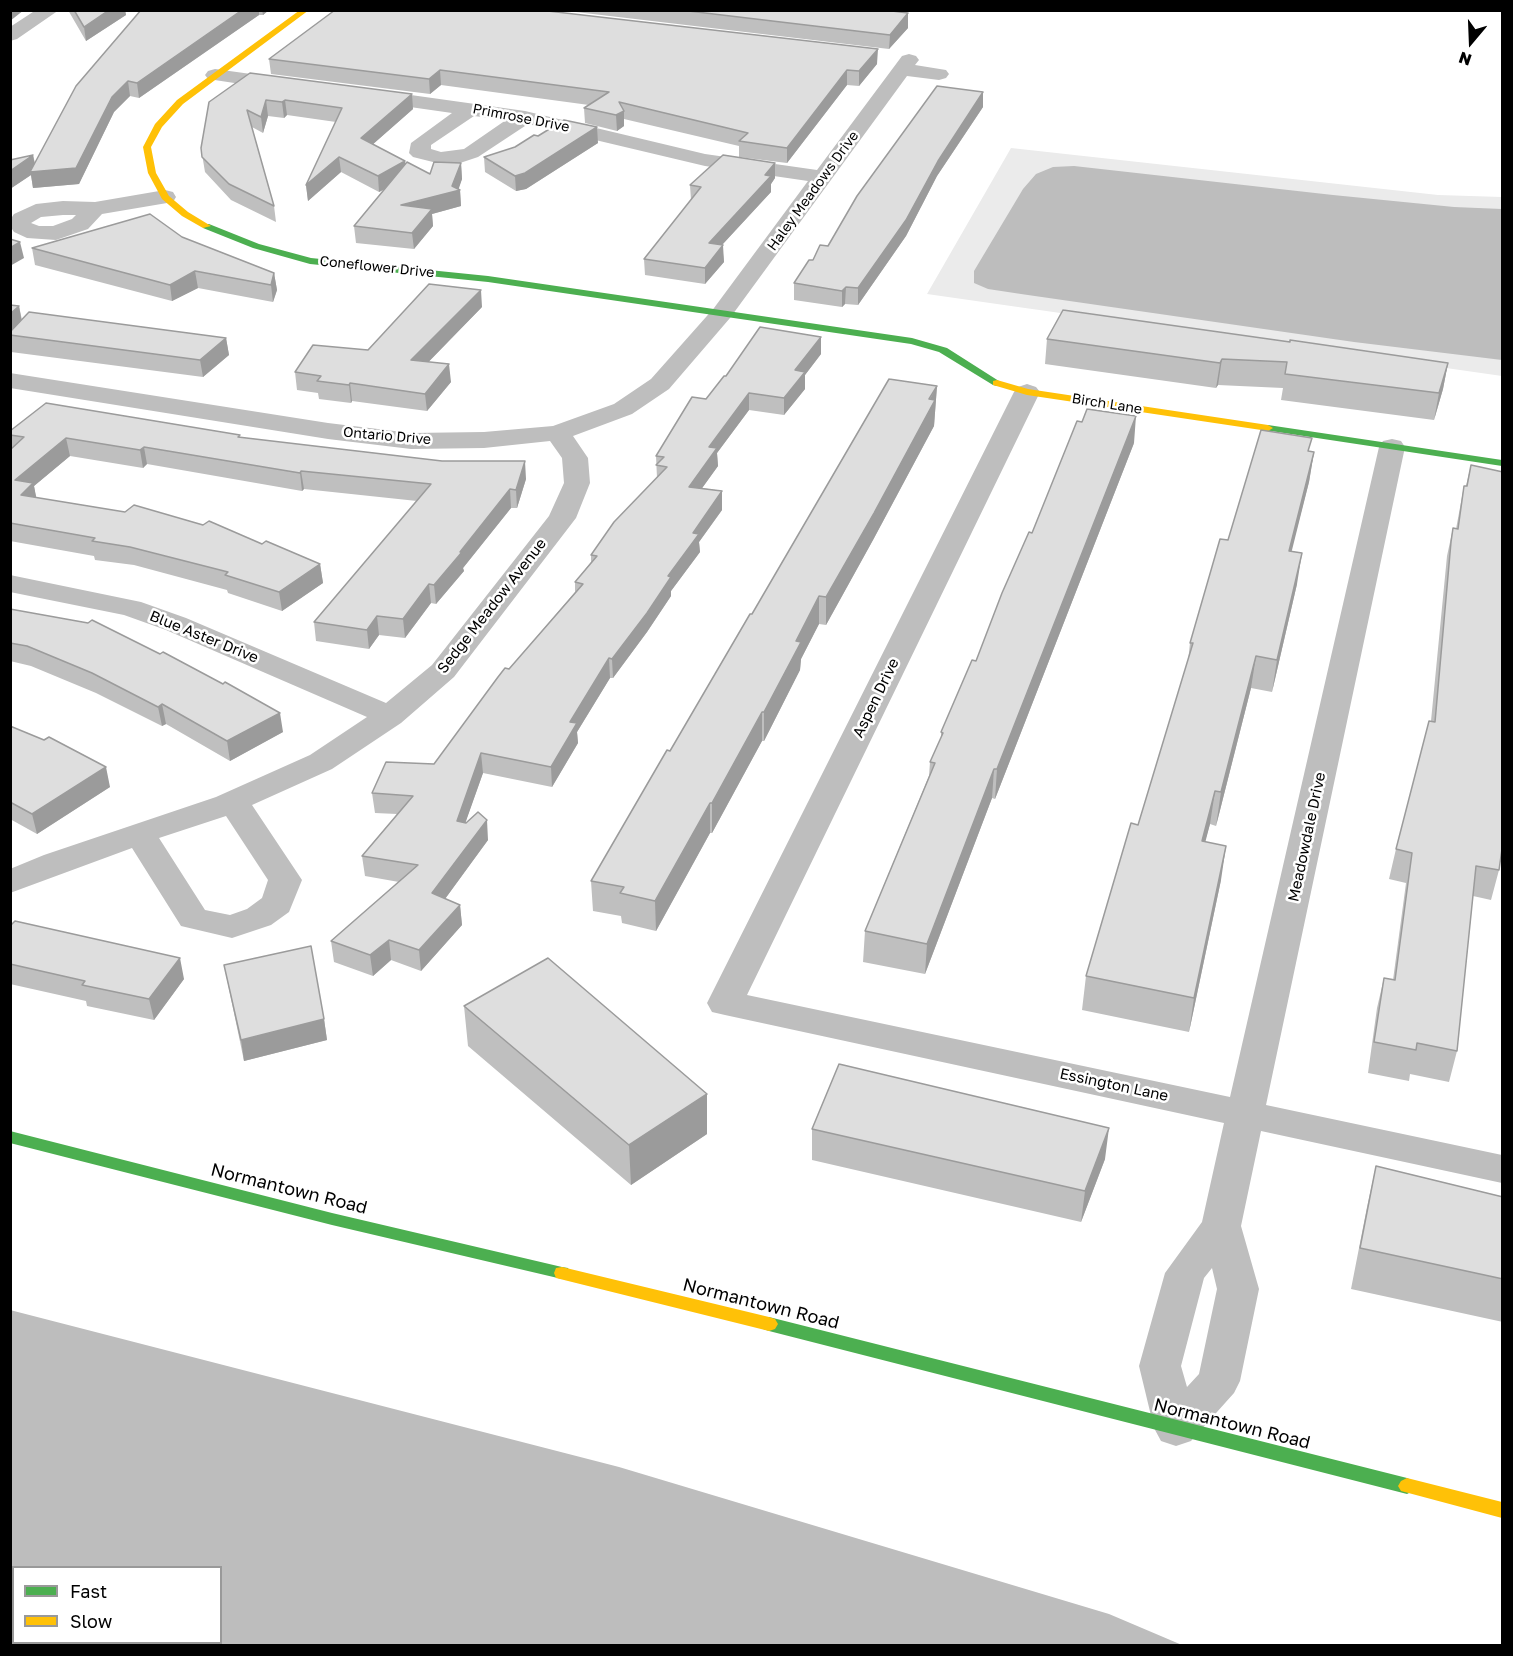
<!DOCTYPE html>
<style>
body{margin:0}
#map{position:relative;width:1513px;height:1656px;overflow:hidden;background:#fff;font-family:"Golos Text",sans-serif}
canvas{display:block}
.frame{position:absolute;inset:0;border:12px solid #000;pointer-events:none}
.legend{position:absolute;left:12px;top:1566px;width:210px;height:78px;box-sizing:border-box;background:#fff;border:2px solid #999;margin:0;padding:8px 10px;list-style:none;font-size:18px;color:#000}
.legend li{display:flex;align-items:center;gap:12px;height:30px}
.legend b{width:30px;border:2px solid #999}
.north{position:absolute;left:1441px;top:12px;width:60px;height:60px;-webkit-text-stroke:4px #fff;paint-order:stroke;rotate:199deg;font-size:16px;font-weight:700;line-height:24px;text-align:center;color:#000}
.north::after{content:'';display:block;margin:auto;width:21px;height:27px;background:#000;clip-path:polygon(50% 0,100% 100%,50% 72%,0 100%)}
</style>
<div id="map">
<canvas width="1513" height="1656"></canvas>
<div class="frame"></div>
<ul class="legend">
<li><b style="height:8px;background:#4caf50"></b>Fast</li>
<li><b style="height:8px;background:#ffc107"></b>Slow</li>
</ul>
<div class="north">N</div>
</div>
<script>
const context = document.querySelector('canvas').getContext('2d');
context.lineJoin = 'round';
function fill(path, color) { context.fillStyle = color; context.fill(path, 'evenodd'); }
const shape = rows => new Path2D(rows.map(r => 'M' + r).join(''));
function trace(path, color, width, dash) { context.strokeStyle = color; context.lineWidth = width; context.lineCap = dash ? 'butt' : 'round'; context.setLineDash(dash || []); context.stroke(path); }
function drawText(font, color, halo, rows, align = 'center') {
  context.font = font + ' "Golos Text",sans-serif'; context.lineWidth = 5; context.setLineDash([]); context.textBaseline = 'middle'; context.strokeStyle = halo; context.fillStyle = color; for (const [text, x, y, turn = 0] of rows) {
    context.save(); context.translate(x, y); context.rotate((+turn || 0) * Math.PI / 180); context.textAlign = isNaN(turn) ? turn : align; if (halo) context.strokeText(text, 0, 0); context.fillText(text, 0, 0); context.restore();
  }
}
const green = shape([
 [1011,148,1438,195,1502,197,1502,376,927,294]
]);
const water = shape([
 [1074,166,1333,195,1454,207,1502,209,1502,360,1354,342,1021,294,988,289,974,283,974,271,1023,189,1036,174,1053,167],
 [10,1310,619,1467,1109,1614,1182,1645,11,1645],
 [14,1568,220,1568,220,1642,14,1642]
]);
const street = shape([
 [36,10,59,10,17,39,10,41,10,27,36,10],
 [909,54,916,56,919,60,915,65,946,70,949,74,946,78,939,80,907,76,730,318,669,389,632,414,573,436,588,458,590,483,576,518,454,677,401,723,332,769,252,805,302,880,289,912,271,925,232,938,181,926,132,848,10,893,10,869,44,855,216,797,310,755,367,717,166,630,124,615,10,592,10,575,141,602,186,618,386,703,432,665,549,516,564,483,562,458,550,441,484,448,411,449,328,439,10,388,10,373,328,423,411,433,484,432,553,426,614,404,651,379,714,308,808,181,705,166,528,124,478,157,460,163,441,164,413,157,409,153,411,143,452,113,368,101,361,99,358,95,361,91,368,89,525,111,705,154,817,170,902,56,909,54],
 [474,116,506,120,464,149,441,152,431,149,431,145,474,116],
 [226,816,268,880,262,898,247,909,230,915,205,910,159,838,226,816],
 [215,69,287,79,294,81,297,85,294,89,287,91,208,79,205,75,208,71,215,69],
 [165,190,173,192,176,197,173,202,102,214,88,229,56,240,27,238,14,232,10,226,10,220,14,214,36,204,63,201,95,202,165,190],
 [63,215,76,215,72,219,53,226,39,226,31,223,41,217,63,215],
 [1027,384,1036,387,1040,392,747,995,1230,1097,1379,447,1383,441,1392,439,1401,441,1405,447,1266,1105,1502,1155,1502,1183,1261,1131,1241,1226,1259,1289,1240,1381,1234,1393,1191,1441,1176,1446,1161,1441,1154,1428,1139,1366,1165,1273,1202,1222,1224,1123,725,1015,712,1012,707,1003,1014,392,1018,387,1027,384],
 [1212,1268,1217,1289,1199,1374,1187,1387,1181,1366,1204,1278,1212,1268]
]);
const fast = shape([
 [203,224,209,224,259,244,311,258,488,276,912,338,947,348,1002,383,997,386,993,385,939,352,911,344,488,282,310,264,253,248,203,228,203,224],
 [1268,425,1502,460,1502,466,1264,430,1263,428,1268,425],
 [10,1131,332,1213,562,1267,568,1268,570,1273,568,1278,562,1279,332,1225,10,1143,10,1131],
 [769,1317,1407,1478,1413,1481,1416,1486,1413,1491,1407,1494,769,1331,763,1329,760,1324,763,1319,769,1317]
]);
const slow = shape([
 [300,10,309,10,183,104,162,127,151,147,156,173,169,196,188,212,211,226,203,228,182,216,162,199,148,173,143,147,155,124,177,100,300,10],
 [997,380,1028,389,1268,425,1273,428,1268,431,1027,395,993,385,993,381,997,380],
 [562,1267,769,1317,775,1319,778,1324,775,1329,769,1331,556,1278,554,1273,556,1268,562,1267],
 [1407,1478,1502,1502,1502,1518,1401,1491,1398,1486,1401,1481,1407,1478]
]);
const wall = shape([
 [68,10,125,10,126,15,86,41],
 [141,10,269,10,263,15,259,15,139,98,130,96,114,112,79,184,33,188,31,175,10,189,10,160,33,155,35,163],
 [559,10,884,10,908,13,908,28,889,49],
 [269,59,877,64,859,86,847,85,787,163,739,157,739,146,624,119,624,126,617,131,585,123,584,108,589,105,441,85,430,94,271,74],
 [250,73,413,109,373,144,406,165,430,174,461,163,462,179,458,189,460,190,461,206,432,214,433,226,414,249,356,243,354,226,386,189,379,192,341,172,308,201,306,185,336,122,287,115,284,118,268,116,263,133,252,127,274,206,276,222,231,200,205,172,201,148],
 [983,92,983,107,937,176,906,236,858,305,845,304,842,307,794,300,794,283,813,260],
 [538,136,598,143,526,189,516,191,485,172,484,157,515,147],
 [775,163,775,178,771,184,771,192,722,245,724,262,705,284,645,275,644,259,691,200,690,185],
 [182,237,274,273,277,290,273,302,198,288,172,301,35,265,32,248],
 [19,306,22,320,226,338,229,355,203,377,11,352,10,335],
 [482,307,428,362,451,382,427,411,352,401,351,403,319,399,318,393,297,390,295,372,368,350],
 [821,337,821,354,805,375,805,389,784,415,749,410,717,453,718,466,702,488,722,491,722,510,699,542,700,552,671,591,671,596,647,632,613,678,610,678,577,732,578,743,552,787,483,773,465,823,488,840,445,899,460,905,462,925,421,971,391,960,373,976,334,962,331,941,399,882,365,876,362,856,397,814,375,813,372,793,434,764,509,669,575,592,575,582,591,562,591,555,657,478,656,456,726,376],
 [1047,339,1290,342,1448,363,1443,389,1434,420,1281,400,1283,388,1218,385,1216,388,1045,364],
 [937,386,934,426,873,540,826,625,819,624,801,659,800,670,764,741,762,741,712,833,710,833,656,931,622,923,621,916,593,911,591,881,670,751,752,614],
 [10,431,240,437,526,479,517,508,511,508,463,568,464,571,436,604,431,603,405,638,379,635,369,649,316,641,314,622,417,501,304,489,302,491,147,464,143,468,70,456,34,486,36,498,262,544,320,564,323,583,282,611,228,593,227,590,134,565,95,560,94,556,10,541],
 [1134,443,995,799,992,798,925,974,863,962,865,931,929,776,930,762,941,738,941,732,976,661,1032,533],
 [1309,452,1314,452,1309,482,1291,551,1297,584,1272,692,1251,688,1216,826,1210,824,1205,841,1221,880,1189,1032,1082,1010,1086,976,1138,825,1188,661,1190,643,1228,540],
 [1471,465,1499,870,1491,900,1473,896,1457,1051,1449,1082,1410,1074,1409,1081,1368,1073,1377,1008,1384,978,1393,980,1406,883,1389,879,1396,849,1431,721,1447,556,1453,528,1456,529,1464,486,1466,486],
 [10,609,283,732,230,761,166,724,162,726,96,693,31,666,10,661],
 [10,726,110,787,37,834,10,819],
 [10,926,184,979,154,1020,87,1006,86,1001,10,984],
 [224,965,324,1019,327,1040,244,1061],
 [464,1006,707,1134,631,1185,468,1046],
 [812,1129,1105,1159,1081,1222,812,1160],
 [1376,1166,1503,1197,1503,1322,1351,1289,1367,1207]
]);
const shadedWall = shape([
 [10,10,24,10,10,21],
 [109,10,125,10,126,15,86,41,84,27],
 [242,10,259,10,259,15,139,98,137,83],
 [262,10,269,10,263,15],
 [908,13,908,28,889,49,890,35],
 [878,49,877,64,859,86,859,71],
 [440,70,441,85,430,94,429,79],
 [847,70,847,85,787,163,787,148],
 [128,81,130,96,114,112,79,184,33,188,31,175,10,189,10,171,33,155,36,171],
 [983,92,983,107,937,176,906,236,858,305,858,288,938,161],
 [412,94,413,109,363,153,361,138],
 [266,100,268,116,263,133,261,117],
 [285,100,287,115,284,118,282,102],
 [624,111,624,126,617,131,616,115],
 [597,127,598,143,526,189,516,191,515,176],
 [339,157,341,172,308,201,306,185],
 [405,161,407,177,379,192,378,176],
 [461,163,462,179,458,191,460,190,461,206,432,214,433,226,414,249,412,233,401,205,452,186],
 [775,163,775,178,771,184,771,192,709,259,709,243],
 [20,242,24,258,10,266,10,248],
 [723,245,724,262,705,284,705,268],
 [195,271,198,288,172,301,170,285],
 [274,273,277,290,273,302,271,285],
 [846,287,845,304,842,307,842,291],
 [481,290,482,307,413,378,411,360],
 [19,306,22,323,10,334,10,314],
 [821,337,821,354,805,375,805,389,784,415,784,398,795,370],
 [226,338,229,355,203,377,200,360],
 [1222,359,1218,385,1216,388,1220,363],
 [1448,363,1443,389,1434,420,1439,393],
 [449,364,451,382,427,411,425,394],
 [350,383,352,401,351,403,349,385],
 [937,386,934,426,873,540,826,625,826,597],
 [749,393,749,410,717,453,718,466,690,505,689,487,709,447],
 [1136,416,1134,443,995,799,997,769],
 [66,438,70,456,34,486,37,501,25,513,15,480],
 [144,447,147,464,143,468,140,450],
 [1314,452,1309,482,1284,582,1289,551],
 [525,461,526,479,517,508,516,490],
 [301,471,304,489,302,491,300,473],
 [510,489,511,508,463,568,464,571,436,604,434,585],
 [722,491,722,510,699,542,700,552,671,591,671,596,647,632,613,678,612,659,668,576,693,533],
 [1302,553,1297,584,1272,692,1277,660],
 [320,564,323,583,282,611,279,592],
 [429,584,431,603,405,638,403,619],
 [819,596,819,624,801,659,800,670,764,741,764,712,796,641],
 [377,616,379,635,369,649,367,630],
 [1256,656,1251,688,1216,826,1221,792],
 [609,658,610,678,577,732,578,743,552,787,551,767,570,722],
 [162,704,166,724,162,726,158,707],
 [762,712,762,741,712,833,712,803],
 [280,713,283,732,230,761,227,741],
 [481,753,483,773,459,841,457,821],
 [106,767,110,787,37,834,32,814],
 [994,769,992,798,925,974,927,944],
 [1215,791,1210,824,1197,874,1202,841],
 [710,803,710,833,656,931,655,901],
 [487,820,488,840,434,914,432,893],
 [1226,846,1221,880,1189,1032,1194,998],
 [460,905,462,925,421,971,419,950],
 [389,940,391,960,373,976,370,955],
 [180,958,184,979,154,1020,149,999],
 [324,1019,327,1040,244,1061,241,1040],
 [707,1094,707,1134,631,1185,629,1145],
 [1109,1128,1105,1159,1081,1222,1085,1191]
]);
const building = shape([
 [74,10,109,10,84,27,74,10],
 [141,10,242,10,137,83,128,81,112,97,76,168,30,172,76,86,141,10],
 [335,10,539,10,878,49,859,71,847,70,787,148,739,141,748,133,619,102,624,111,616,115,584,108,609,92,440,70,429,79,269,59,335,10],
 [680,10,884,10,908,13,890,35,680,10],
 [250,73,412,94,361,138,405,161,378,176,339,157,306,185,342,108,285,100,282,102,266,100,261,117,247,110,274,206,229,184,202,157,201,148,209,102,250,73],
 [937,86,983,92,938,161,906,220,858,288,846,287,842,291,794,283,809,260,813,260,820,245,828,246,857,196,937,86],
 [564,120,597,127,525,173,515,176,484,157,515,147,534,135,538,136,564,120],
 [33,155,10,171,10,160,33,155],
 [723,155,775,163,765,175,771,176,709,243,723,245,705,268,644,259,701,187,690,185,723,155],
 [407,162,430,174,434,162,461,163,452,186,460,190,401,205,432,209,412,233,354,226,407,162],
 [150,214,182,237,274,273,271,285,195,271,170,285,32,248,150,214],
 [10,239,20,242,10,248,10,239],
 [429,284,481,290,411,360,449,364,425,394,350,383,349,385,317,381,321,376,295,372,313,345,368,350,429,284],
 [10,305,19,306,10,314,10,305],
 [1063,310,1290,342,1290,340,1448,363,1439,393,1285,374,1287,362,1222,359,1220,363,1047,339,1063,310],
 [29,312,226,338,200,360,10,335,10,332,29,312],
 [760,327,821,337,795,370,805,372,784,398,749,393,709,447,717,448,689,487,722,491,693,533,699,534,668,576,671,577,647,613,612,659,609,658,570,722,577,723,551,767,481,753,457,821,466,823,478,812,487,820,432,893,460,905,419,950,389,940,370,955,331,941,418,865,362,856,413,796,372,793,386,762,434,764,498,677,505,668,509,669,583,584,575,582,597,556,591,555,614,522,667,467,656,465,664,457,656,456,692,397,706,399,724,376,726,376,760,327],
 [889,379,937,386,929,399,935,400,874,513,826,597,819,596,796,641,801,642,764,712,762,712,712,803,710,803,655,901,620,893,624,887,591,881,667,750,670,751,750,614,752,614,889,379],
 [46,403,240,435,238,437,442,461,525,461,516,490,510,489,460,552,462,552,434,585,429,584,403,619,377,616,367,630,314,622,431,484,301,471,300,473,144,447,140,450,66,438,15,480,33,483,21,495,125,512,134,505,203,525,209,521,262,544,266,541,320,564,279,592,225,575,228,572,130,547,92,541,95,538,10,523,10,450,24,437,10,435,10,431,46,403],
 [1087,409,1136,416,997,769,994,769,927,944,865,931,935,763,930,762,943,733,941,732,972,660,976,661,1002,593,1029,532,1032,533,1077,421,1082,422,1087,409],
 [1261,430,1312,438,1308,451,1314,452,1289,551,1302,553,1277,660,1256,656,1221,792,1215,791,1202,841,1226,846,1194,998,1086,976,1131,823,1138,825,1193,643,1190,643,1220,539,1228,540,1261,430],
 [1471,465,1503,472,1503,842,1499,870,1476,866,1457,1051,1417,1043,1416,1050,1374,1042,1384,978,1395,980,1412,853,1396,849,1429,721,1435,722,1451,542,1453,528,1458,529,1464,486,1467,486,1471,465],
 [10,609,88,623,92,620,160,654,163,652,223,684,225,682,280,713,227,741,162,704,158,707,92,673,27,646,10,643,10,609],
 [10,726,44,740,49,737,106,767,32,814,10,802,10,726],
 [15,921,180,958,149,999,82,985,85,981,10,964,10,926,15,921],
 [311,946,324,1019,241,1040,224,965,311,946],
 [548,958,707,1094,629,1145,464,1006,548,958],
 [839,1064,1109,1128,1085,1191,812,1129,839,1064],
 [1376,1166,1503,1197,1503,1279,1360,1248,1376,1166]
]);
const farStreetnames = [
 ["Primrose Drive",521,118,11],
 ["Haley Meadows Drive",813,191,-54],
 ["Coneflower Drive",377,267,6],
 ["Birch Lane",1107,404,9],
 ["Ontario Drive",387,436,5]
];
const streetNames = [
 ["Sedge Meadow Avenue",492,606,-52],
 ["Blue Aster Drive",204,637,22],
 ["Aspen Drive",876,698,-64],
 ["Meadowdale Drive",1307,837,-78],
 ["Essington Lane",1114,1085,12]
];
const nearStreetnames = [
 ["Normantown Road",289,1189,14],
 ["Normantown Road",761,1304,14],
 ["Normantown Road",1232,1424,14]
];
fill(green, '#ebebeb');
fill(water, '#bdbdbd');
fill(street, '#bebebe');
fill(fast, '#4caf50');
fill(slow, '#ffc107');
fill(wall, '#bfbfbf');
fill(shadedWall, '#9b9b9b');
fill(building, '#dedede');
trace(building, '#9b9b9b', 1.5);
drawText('14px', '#000', '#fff', farStreetnames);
drawText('15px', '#000', '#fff', streetNames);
drawText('18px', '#000', '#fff', nearStreetnames);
</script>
